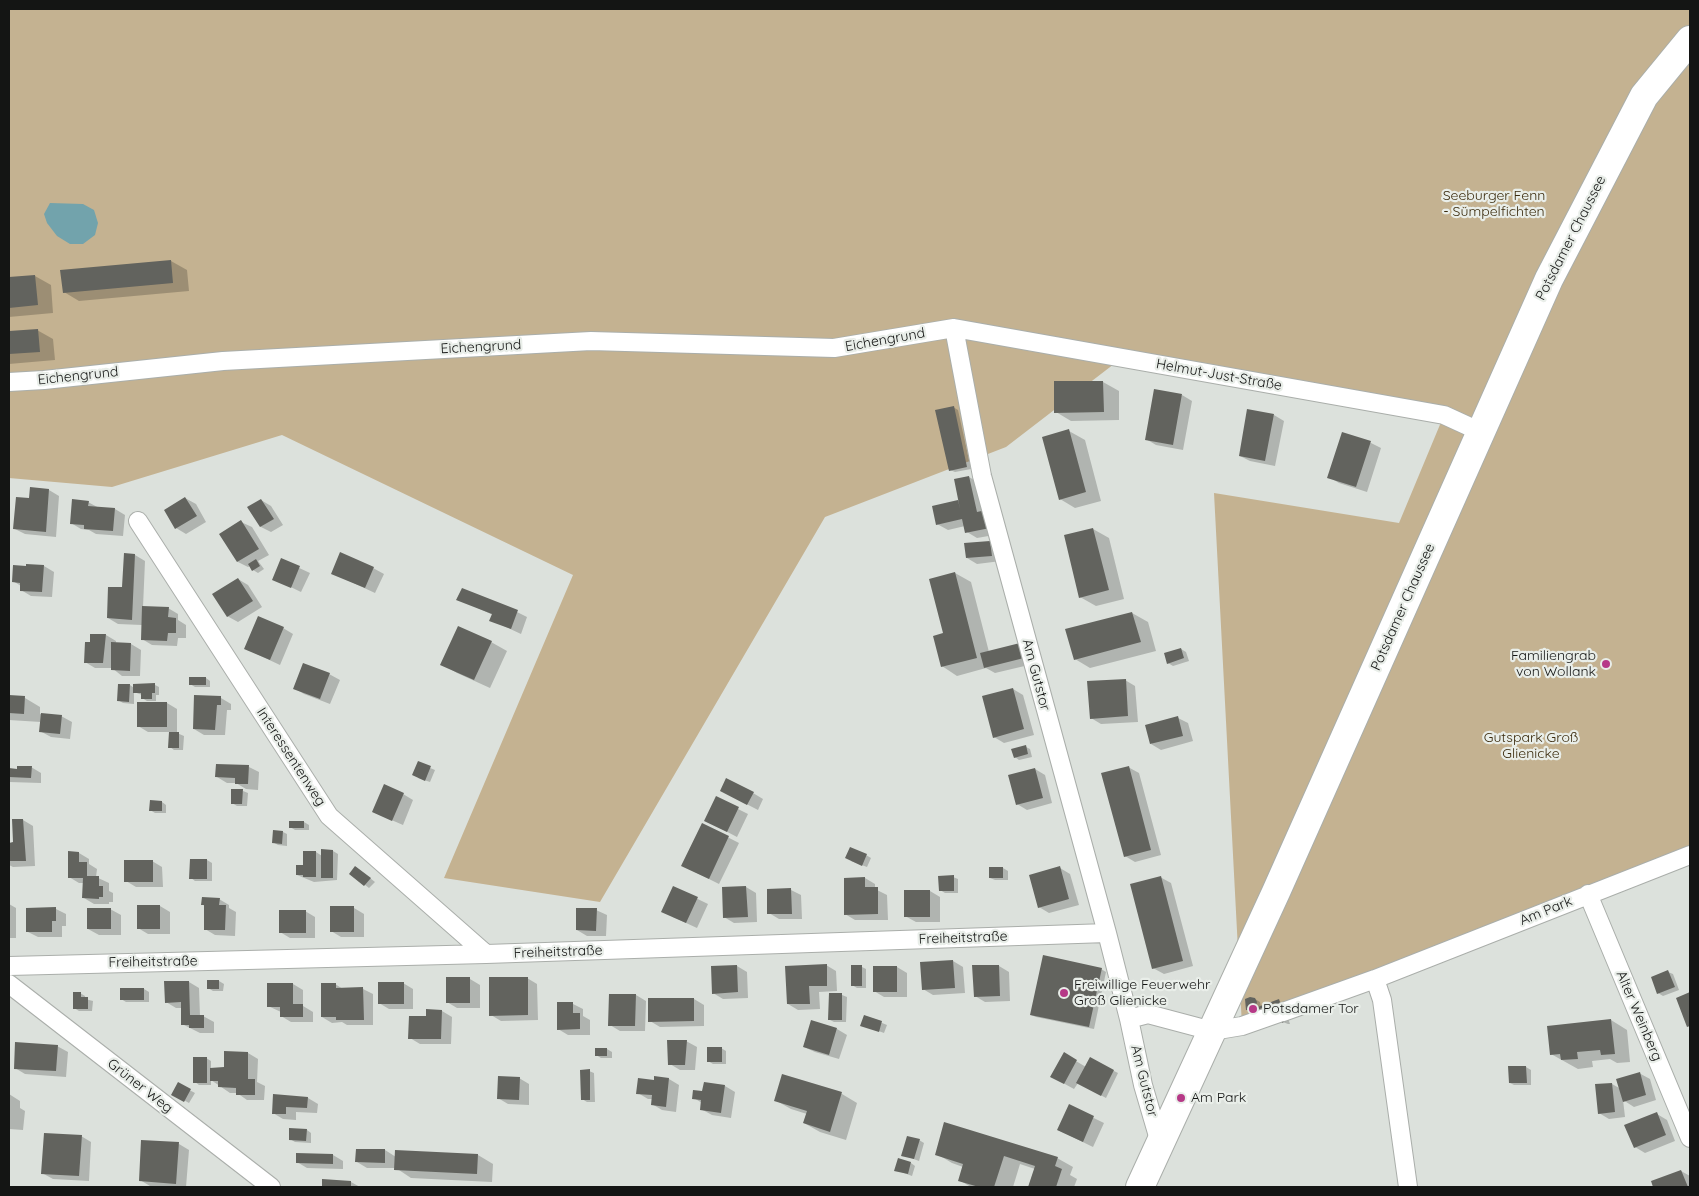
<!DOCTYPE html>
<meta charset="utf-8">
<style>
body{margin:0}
#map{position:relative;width:1699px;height:1196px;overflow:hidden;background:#dce1dc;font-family:Quicksand,sans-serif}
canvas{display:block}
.frame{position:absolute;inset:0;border:10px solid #141514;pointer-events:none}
</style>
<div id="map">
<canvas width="1699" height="1196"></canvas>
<div class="frame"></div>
</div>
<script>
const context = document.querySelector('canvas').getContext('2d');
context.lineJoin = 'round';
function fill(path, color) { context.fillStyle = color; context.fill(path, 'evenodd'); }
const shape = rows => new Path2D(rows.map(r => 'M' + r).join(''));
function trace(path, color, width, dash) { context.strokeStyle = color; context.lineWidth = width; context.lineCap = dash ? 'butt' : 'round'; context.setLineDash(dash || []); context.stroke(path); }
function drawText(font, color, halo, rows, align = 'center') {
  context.font = font + ' Quicksand,sans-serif'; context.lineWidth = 4.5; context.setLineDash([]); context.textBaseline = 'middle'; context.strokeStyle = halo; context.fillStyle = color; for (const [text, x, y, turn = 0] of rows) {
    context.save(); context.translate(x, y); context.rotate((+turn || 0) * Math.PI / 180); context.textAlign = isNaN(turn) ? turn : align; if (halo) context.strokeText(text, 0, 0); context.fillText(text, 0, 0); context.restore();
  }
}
const green = shape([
 [9,9,1690,9,1690,855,1566,903,1286,1021,1283,1012,1242,1026,1214,493,1399,523,1444,415,1127,354,1006,447,825,517,600,902,444,878,573,575,282,435,112,487,9,478]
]);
const water = shape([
 [50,203,83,204,94,210,98,223,95,235,83,244,70,244,57,236,47,223,44,214]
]);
const shadow = shape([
 [171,261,187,270,189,291,79,301,64,292],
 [35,276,51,285,53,313,9,317,9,279],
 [37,330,53,339,55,360,9,364,9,333],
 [1055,382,1103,382,1119,391,1119,420,1071,421,1056,412],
 [1182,395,1192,401,1183,450,1156,445,1146,439],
 [953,407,958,410,971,469,955,472,950,470],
 [1274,415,1284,421,1275,466,1250,461,1240,456],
 [1069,431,1085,440,1101,501,1075,508,1060,499],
 [1343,433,1371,443,1381,448,1367,492,1339,483,1329,477],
 [969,477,979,483,1000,534,977,538,967,532,965,526,948,530,937,524,934,507,960,501],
 [49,490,59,496,56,537,25,534,15,529,30,500],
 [185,498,196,504,206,522,186,534,176,528],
 [261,500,271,506,283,525,271,532,261,527,249,508],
 [88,502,99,508,115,509,125,515,123,536,96,534,89,530,81,529,71,523],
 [241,522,252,527,269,555,258,561,264,569,258,573,253,570,250,566,248,567,238,562],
 [1093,529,1109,538,1124,599,1096,606,1080,597],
 [990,542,1000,548,1001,561,977,564,967,558],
 [125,554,135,555,145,561,143,607,168,608,178,614,178,620,186,625,186,638,178,638,177,646,152,645,142,639,142,625,118,624,108,618,123,589],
 [282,560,310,573,301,592,274,579],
 [44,566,54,572,52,597,31,596,21,590,21,586,13,581],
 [373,568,384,574,375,593,332,573],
 [955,573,971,582,989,652,1020,644,1033,664,995,673,986,668,957,676,942,666,944,634],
 [238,579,248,585,262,607,238,622,227,616],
 [458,599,517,612,527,617,521,634,491,620,493,615],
 [1132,613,1148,622,1156,651,1090,668,1075,659],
 [283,628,293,634,280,665,246,649],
 [106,635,116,641,116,643,131,644,141,650,140,676,122,676,112,668,95,668,85,662,91,643],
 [491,642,507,651,490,688,457,673,442,664],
 [1181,649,1186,652,1189,661,1173,666,1168,663],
 [329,674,340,680,330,704,304,694,294,688],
 [206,678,210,681,210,687,195,687,190,684],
 [1125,680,1135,686,1138,722,1101,724,1091,718],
 [130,685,134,688,155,685,159,687,159,695,156,695,156,701,147,701,142,698,142,695,134,692,134,704,123,703,118,700],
 [1013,689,1023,695,1034,735,1004,743,994,737],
 [9,696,25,698,40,707,40,714,61,716,72,722,70,739,51,737,40,731,41,722,9,720],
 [221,698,231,704,231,710,227,710,225,735,204,735,194,729],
 [167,703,177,709,177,733,184,736,183,750,174,750,170,747,170,732,148,732,138,726],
 [1178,718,1188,723,1193,741,1161,750,1151,744],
 [1026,747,1030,749,1032,757,1019,760,1015,757],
 [418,763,435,770,430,782,418,778],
 [31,767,41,773,41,783,9,782,9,770,19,770],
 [249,767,259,772,258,790,246,789,236,783,227,783,217,777],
 [1128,767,1139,773,1161,855,1135,862,1125,856],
 [1035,769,1045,775,1052,803,1027,810,1017,804],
 [243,791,248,793,247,806,237,806,232,803],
 [753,793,763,799,758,810,731,796],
 [403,794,413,800,403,825,373,812],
 [162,802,166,805,166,813,155,813,150,810],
 [738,809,748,814,737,837,716,826],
 [23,820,33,826,35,866,13,867,9,865,9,844,15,844],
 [290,822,304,822,309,825,309,830,295,830,290,827],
 [702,824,739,843,719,884,683,866],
 [283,832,287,834,287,846,278,845,273,842],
 [333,851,338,854,337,880,314,882,297,875,304,866,304,852,316,852,322,856],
 [79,853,89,859,89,864,97,869,96,877,109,883,109,891,113,893,113,902,109,902,109,904,94,904,84,898,84,883,79,883,69,877],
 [866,855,871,858,867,867,851,861],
 [191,860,207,860,212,863,212,881,195,881,191,878],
 [152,861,162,867,163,887,136,887,126,881],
 [356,867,375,882,369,888,350,873],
 [990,868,1003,868,1008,871,1008,880,995,880,990,878],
 [1060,868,1070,874,1079,905,1049,913,1039,907],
 [953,877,958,879,958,893,945,893,940,890],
 [1160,877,1171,883,1193,966,1164,974,1153,968],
 [865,878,875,884,875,889,887,895,888,920,855,920,845,914],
 [673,887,708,904,697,928,673,917],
 [746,887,756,893,757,922,734,923,724,917],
 [768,890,791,890,801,895,802,919,779,919,769,913],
 [930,891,940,897,940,922,916,922,905,916],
 [219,899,229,905,229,908,236,912,235,936,215,935,205,929,205,906,203,905],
 [9,904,16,908,16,938,9,938],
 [160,906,170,912,170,934,148,934,138,928],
 [331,908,354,908,364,914,364,937,341,937,331,931],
 [56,909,66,914,66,926,62,926,62,937,38,937,28,932],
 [110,909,121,915,121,935,99,935,88,929],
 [596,910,607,915,606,936,587,936,577,930],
 [305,911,315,917,315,938,290,938,280,932],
 [953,961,963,967,965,993,933,995,923,989,922,964],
 [826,965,836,971,837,991,819,992,820,1009,798,1010,788,1004],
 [737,966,747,972,748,998,723,999,713,993],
 [999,966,1009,972,1010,1001,985,1002,975,996],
 [862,967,866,969,866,988,857,988,852,985],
 [874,967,897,967,907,973,907,997,884,997,874,991],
 [1101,969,1106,972,1094,1029,1036,1017,1031,1015],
 [1668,972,1673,974,1679,990,1663,996,1658,993],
 [527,978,537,984,538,1020,501,1021,491,1015],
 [470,979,480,985,480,1008,457,1008,447,1002],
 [219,981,224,984,223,991,213,991,208,988],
 [189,982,199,988,200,1016,203,1016,214,1022,214,1033,200,1033,182,1024,182,1008,176,1008,166,1002],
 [403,983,413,989,413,1009,389,1009,379,1003],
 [293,984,303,990,303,1006,313,1012,313,1022,291,1022,281,1016,281,1012,268,1006],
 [335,984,343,989,363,989,373,994,373,1025,347,1025,342,1022,332,1023,322,1017],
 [144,989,149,992,149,1002,126,1002,121,999],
 [80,993,85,996,85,999,93,1001,92,1011,79,1011,74,1008],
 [636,995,646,1001,645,1031,620,1031,610,1025],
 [842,995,847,997,846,1022,834,1022,830,1020],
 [694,999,704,1005,704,1026,660,1027,650,1021],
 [1255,999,1260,1002,1261,1007,1279,1001,1283,1003,1290,1024,1288,1024,1260,1013,1253,1013,1248,1010],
 [573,1004,583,1009,583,1016,590,1020,590,1035,568,1035,558,1029],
 [442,1011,452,1017,451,1044,420,1044,410,1038,427,1017],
 [865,1016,887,1025,884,1033,865,1026],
 [1611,1020,1627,1030,1630,1062,1617,1063,1610,1059,1592,1061,1593,1067,1578,1069,1551,1054],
 [837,1029,847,1035,839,1059,815,1052,804,1047],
 [686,1041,697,1047,695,1070,680,1070,670,1064],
 [57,1046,68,1052,66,1077,25,1074,15,1068],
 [721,1048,726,1051,726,1064,713,1064,708,1061],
 [607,1049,612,1052,612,1058,601,1058,596,1055],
 [248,1053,258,1059,257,1082,265,1086,264,1100,247,1100,237,1093,230,1093,211,1080,211,1085,199,1085,195,1082,206,1058,211,1061,211,1070,226,1069],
 [1064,1054,1086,1067,1090,1059,1118,1073,1106,1098,1078,1083,1074,1089,1052,1077],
 [1509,1067,1526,1067,1531,1070,1531,1085,1514,1085,1510,1083],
 [589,1071,594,1073,595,1102,587,1102,582,1099],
 [1639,1073,1650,1079,1656,1100,1634,1107,1623,1100,1625,1117,1609,1119,1599,1113,1612,1084,1621,1089],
 [783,1076,842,1094,857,1103,846,1140,820,1132,804,1123,807,1114,791,1109,775,1100],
 [519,1078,529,1084,529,1105,508,1104,498,1098],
 [655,1078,669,1079,679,1085,676,1112,662,1110,652,1104,653,1099,648,1099,638,1093,655,1081],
 [178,1084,195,1093,189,1103,173,1094],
 [725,1086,735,1092,731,1118,712,1115,701,1109,702,1103,694,1098,704,1093],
 [9,1094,20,1101,20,1108,25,1111,23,1130,9,1129],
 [274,1096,308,1098,318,1104,317,1113,296,1112,296,1120,283,1119,273,1113],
 [1069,1106,1104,1123,1093,1147,1058,1130],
 [1657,1114,1667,1120,1675,1141,1645,1153,1635,1147],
 [945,1123,1057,1158,1073,1167,1070,1175,1077,1179,1074,1187,1030,1187,1035,1169,1020,1164,1013,1187,971,1187,959,1180,963,1167,952,1163,937,1154],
 [307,1130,311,1133,311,1143,295,1142,290,1139],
 [81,1136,91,1142,89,1181,53,1179,42,1173],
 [919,1140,924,1143,919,1161,903,1155],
 [179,1144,189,1150,186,1187,150,1186,140,1180],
 [385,1150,396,1157,478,1155,493,1164,492,1182,411,1178,396,1168,367,1168,357,1162],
 [333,1155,343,1161,343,1169,307,1168,297,1162],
 [911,1163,915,1166,912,1176,896,1170],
 [1681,1171,1690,1176,1690,1187,1655,1187,1653,1182],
 [323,1181,351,1182,360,1187,323,1187]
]);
const building = shape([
 [171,260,173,283,63,293,60,270],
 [35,275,38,305,9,308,9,277],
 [38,329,40,352,9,354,9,331],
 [1054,381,1103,381,1104,412,1054,413],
 [1154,389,1182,394,1173,445,1145,440],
 [954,406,967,467,949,471,935,410],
 [1247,409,1274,414,1265,461,1239,456],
 [1069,429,1086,492,1059,500,1042,437],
 [1342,432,1371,441,1356,487,1327,478],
 [969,476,977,512,986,510,990,528,965,533,962,519,936,525,932,506,958,500,960,509,954,479],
 [30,487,49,489,46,532,13,529,16,497,29,498],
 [185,497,197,516,175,529,164,510],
 [72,499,89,501,88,506,115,508,113,531,84,529,84,525,70,524],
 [261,499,274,519,260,527,247,507],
 [241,520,259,549,237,562,219,534],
 [1093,528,1109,590,1079,598,1064,535],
 [990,541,992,556,966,558,964,543],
 [340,552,374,567,365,588,331,574],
 [124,553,135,554,132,620,107,618,108,587,122,587],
 [281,558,300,566,291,588,272,580],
 [256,559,260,566,252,571,248,564],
 [26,564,44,565,42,592,20,591,20,583,12,582,13,565,26,566],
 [955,572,977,658,941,667,933,636,943,633,929,579],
 [238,578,253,601,227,617,212,594],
 [462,588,518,610,511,629,489,621,492,614,456,600],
 [142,606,169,607,168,617,176,618,176,633,168,633,167,641,141,640],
 [1132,612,1141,642,1074,660,1065,629],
 [258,616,284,627,270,660,244,649],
 [458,626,492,641,474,680,440,665],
 [90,634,106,634,103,663,84,663,85,642,90,642],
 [111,642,131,643,130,671,111,670],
 [1020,643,1024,658,984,668,980,653],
 [1181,648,1184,658,1167,664,1164,653],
 [303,663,330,673,320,699,293,689],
 [189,677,206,677,206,685,189,685],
 [1126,679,1128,716,1090,719,1087,681],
 [155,683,155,693,152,693,152,699,141,699,141,693,133,693,133,684],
 [118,684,130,684,129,702,117,701],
 [1013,688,1024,729,993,738,982,696],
 [9,695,25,696,24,714,9,713],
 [194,695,221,696,221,705,217,705,215,730,193,729],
 [137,702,167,702,167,727,137,727],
 [41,713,62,715,60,734,39,732],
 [1178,716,1183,736,1150,744,1145,725],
 [169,732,179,732,179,748,168,748],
 [1026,745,1028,754,1014,758,1011,749],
 [418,761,431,766,425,781,412,775],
 [216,764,249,765,248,784,235,784,235,778,215,777],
 [17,766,32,766,31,778,9,777,9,768,17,769],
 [1129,766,1151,850,1124,857,1101,773],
 [1035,768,1043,798,1016,805,1008,775],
 [726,778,754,792,747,805,720,791],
 [384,784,404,793,392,821,372,812],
 [231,789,243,789,242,804,231,804],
 [716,796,739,807,727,832,704,821],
 [150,800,162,801,162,811,149,811],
 [12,819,23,819,26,861,9,861,9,843,13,842],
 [289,821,304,821,304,828,289,828],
 [702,823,729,836,709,879,681,866],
 [273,830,283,831,282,844,272,843],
 [850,847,867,854,862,866,845,858],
 [321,849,333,850,333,878,321,878],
 [68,851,79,852,79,862,87,862,87,876,99,876,99,886,103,886,103,897,99,897,99,899,82,898,83,878,68,878],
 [303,851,316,851,316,877,303,877,303,875,296,875,296,865,303,865],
 [190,859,207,859,207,879,189,879],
 [124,860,153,860,153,882,124,882],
 [355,866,371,878,364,886,349,874],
 [1060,866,1069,899,1038,908,1029,875],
 [989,867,1003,867,1003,878,989,878],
 [954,875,954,891,939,891,938,876],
 [1161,876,1183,961,1152,969,1130,884],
 [865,877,865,887,878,887,878,914,844,915,844,878],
 [673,886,698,897,686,923,661,912],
 [746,886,748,917,723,918,722,887],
 [791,888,792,914,767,914,767,889],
 [904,890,930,890,930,917,904,917],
 [202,897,220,898,219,905,226,905,225,930,204,930,204,905,201,905],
 [137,905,160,905,160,929,137,929],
 [330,906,354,906,354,932,330,932],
 [56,907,56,921,52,921,52,932,26,932,26,908],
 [87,908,111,908,111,929,87,929],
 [576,908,597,908,596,931,576,930],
 [279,910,306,910,306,933,279,933],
 [1043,955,1102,968,1089,1027,1030,1015],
 [953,960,955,988,922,990,920,962],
 [827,964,827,986,809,986,810,1004,787,1004,785,966],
 [737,965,738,992,712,994,711,966],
 [851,965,862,965,862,986,851,986],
 [972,965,999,965,1000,996,974,997],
 [873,966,897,966,897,992,873,992],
 [1668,970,1675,987,1657,994,1651,977],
 [446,977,470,977,470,1003,446,1003],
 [489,977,528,977,528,1015,489,1016],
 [207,980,219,980,219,989,207,989],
 [164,981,189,981,190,1015,204,1015,204,1028,189,1028,189,1025,181,1025,181,1002,165,1003],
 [378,982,404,982,404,1004,378,1004],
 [267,983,293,983,293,1004,303,1004,303,1017,280,1017,280,1007,267,1007],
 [321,983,336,983,336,988,363,987,364,1020,336,1020,336,1017,321,1017],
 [120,988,144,988,144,1000,120,1000],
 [73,992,81,992,81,997,88,997,88,1009,73,1009],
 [1690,992,1690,1026,1687,1027,1676,998],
 [829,993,842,993,842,1020,828,1020],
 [609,994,636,994,635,1026,608,1026],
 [1250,997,1255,998,1257,1002,1255,1008,1279,999,1286,1021,1282,1023,1275,1003,1255,1011,1246,1010,1245,999],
 [648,998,694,998,694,1021,648,1022],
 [557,1002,573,1002,573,1013,580,1013,580,1029,557,1030],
 [426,1009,442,1010,441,1039,408,1039,409,1016,426,1016],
 [864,1015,882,1021,879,1032,860,1026],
 [1611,1019,1615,1054,1601,1055,1600,1050,1577,1052,1578,1059,1561,1060,1560,1054,1550,1055,1547,1026],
 [811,1020,837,1028,829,1055,803,1047],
 [667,1040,687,1040,685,1065,668,1065],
 [15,1042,58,1045,56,1071,14,1069],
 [707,1047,722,1047,722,1062,707,1062],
 [595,1048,607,1048,607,1056,595,1056],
 [224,1051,248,1052,248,1079,255,1079,255,1095,236,1095,236,1088,218,1087,218,1081,210,1081,210,1068,224,1067],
 [1064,1052,1077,1060,1064,1084,1050,1077],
 [193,1057,207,1057,207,1083,193,1083],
 [1090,1057,1114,1070,1101,1096,1076,1083],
 [1508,1066,1526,1066,1527,1083,1509,1083],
 [590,1069,590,1100,581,1100,580,1070],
 [1640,1072,1646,1095,1623,1102,1616,1079],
 [782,1074,842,1092,830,1132,803,1123,807,1111,774,1101],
 [498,1076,520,1077,519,1100,497,1099],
 [654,1076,669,1078,666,1107,651,1105,652,1095,636,1094,638,1078,654,1080],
 [178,1082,191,1089,184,1102,171,1095],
 [704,1082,725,1085,721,1113,700,1110,701,1100,692,1099,693,1090,702,1091],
 [1612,1083,1615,1112,1598,1114,1595,1084],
 [273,1094,308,1097,307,1108,286,1107,286,1114,272,1114],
 [1069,1104,1094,1116,1083,1142,1057,1130],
 [1657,1112,1666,1135,1634,1148,1624,1125],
 [944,1122,1058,1157,1055,1166,1062,1169,1056,1187,1028,1187,1035,1166,1004,1156,994,1187,979,1187,958,1181,963,1164,935,1155],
 [289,1128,307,1129,306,1141,289,1140],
 [44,1133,82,1135,79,1176,41,1174],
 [907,1136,920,1139,914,1159,901,1156],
 [141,1140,179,1142,176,1184,139,1181],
 [356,1149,385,1149,385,1163,355,1162],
 [395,1150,478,1154,477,1174,394,1170],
 [296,1153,333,1154,333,1164,296,1163],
 [898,1158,911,1162,908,1174,894,1171],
 [1681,1170,1688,1187,1653,1187,1651,1181],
 [322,1179,351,1181,351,1187,322,1187]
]);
const minor = shape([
 [954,328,982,476,1107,933,1129,1019,1143,1085,1160,1143],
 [9,382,44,380,223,361,591,341,834,348,954,328,1444,415,1481,432],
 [138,521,329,816,486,954],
 [1588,894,1690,1138],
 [9,966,486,954,1107,933],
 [1375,979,1382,1000,1408,1187],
 [9,984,271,1187],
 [1283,1012,1375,979,1690,855],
 [1129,1019,1148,1014,1212,1031,1242,1026,1279,1013]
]);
const primary = shape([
 [1140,1187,1276,892,1549,279,1644,96,1690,40]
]);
const markers = [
 [1606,664,5,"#b63987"],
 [1064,993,5,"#b63987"],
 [1253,1009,5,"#b63987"],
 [1181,1098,5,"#b63987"]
];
const parkNames = [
 ["Seeburger Fenn",1494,196],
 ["- Sümpelfichten",1494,212],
 ["Gutspark Groß",1531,738],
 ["Glienicke",1531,754]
];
const streetNames = [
 ["Potsdamer Chaussee",1571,238,-63],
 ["Eichengrund",885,340,-10],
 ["Eichengrund",481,347,-3],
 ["Helmut-Just-Straße",1219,375,10],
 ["Eichengrund",78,376,-6],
 ["Potsdamer Chaussee",1403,607,-66],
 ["Am Gutstor",1036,675,75],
 ["Interessentenweg",291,757,57],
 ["Am Park",1546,911,-22],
 ["Freiheitstraße",963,938,-2],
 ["Freiheitstraße",558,952,-2],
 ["Freiheitstraße",153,962,-1],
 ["Alter Weinberg",1639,1016,67],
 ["Am Gutstor",1144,1081,76],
 ["Grüner Weg",140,1086,38]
];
const poiNames = [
 ["Familiengrab",1596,656,"right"],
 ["von Wollank",1596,672,"right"],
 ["Freiwillige Feuerwehr",1074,985],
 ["Groß Glienicke",1074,1001],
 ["Potsdamer Tor",1263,1009],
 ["Am Park",1191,1098]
];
fill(green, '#c4b291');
fill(water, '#72a3ac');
fill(shadow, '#0003');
fill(building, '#62635e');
trace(minor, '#aaaeaa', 20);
trace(primary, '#aaaeaa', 30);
trace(minor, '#fff', 18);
trace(primary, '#fff', 28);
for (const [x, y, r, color] of markers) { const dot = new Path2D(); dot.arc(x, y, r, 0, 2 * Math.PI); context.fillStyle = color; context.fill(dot); trace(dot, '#e9eee9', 2); }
drawText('14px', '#3a2a0c', '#e9eee9', parkNames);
drawText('14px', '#141514', '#e9eee9', streetNames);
drawText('14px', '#141514', '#e9eee9', poiNames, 'left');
</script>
